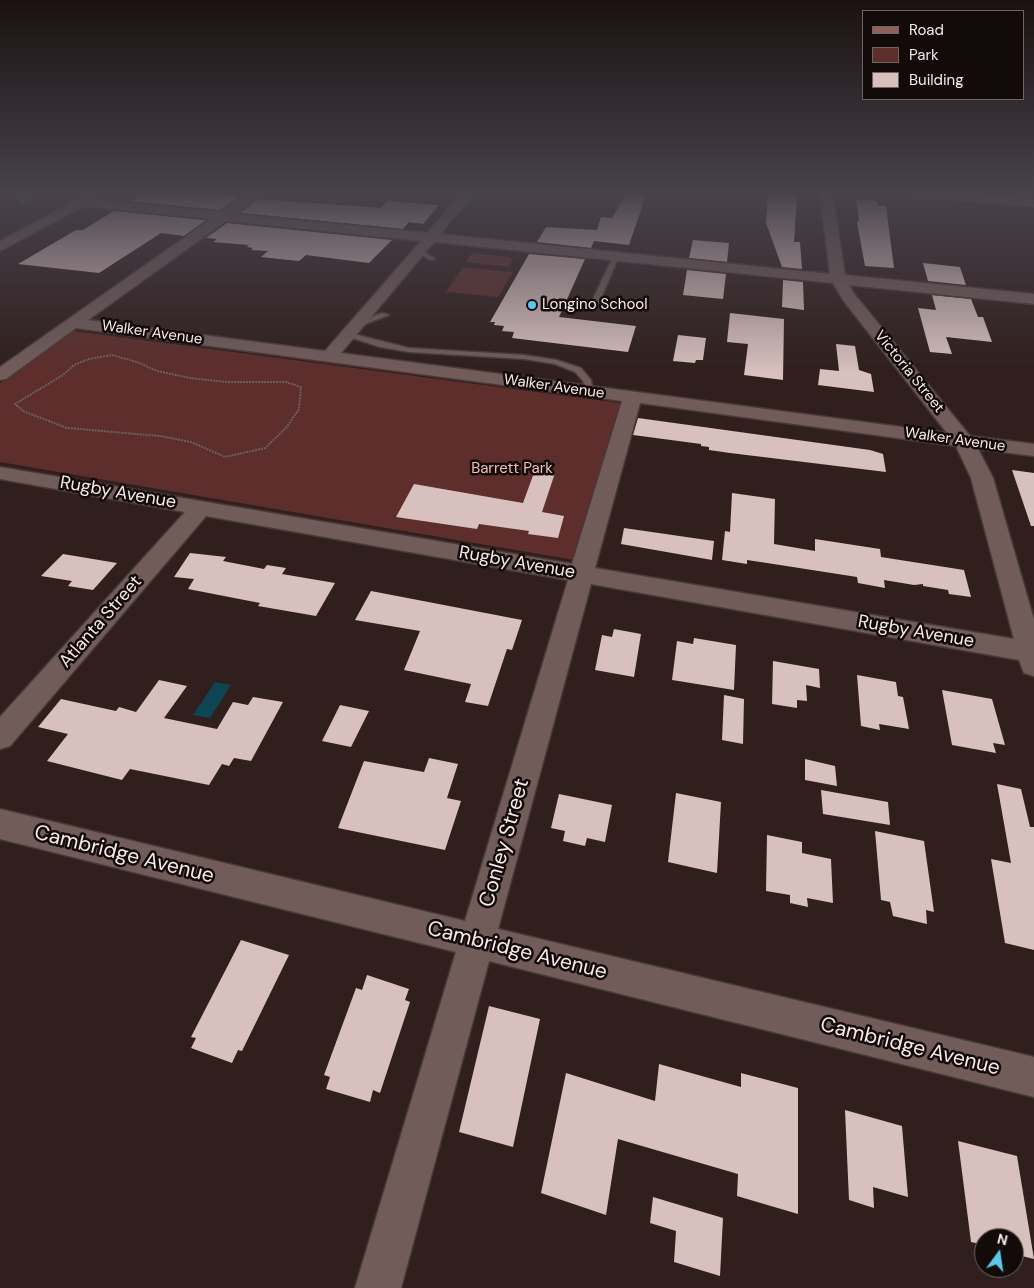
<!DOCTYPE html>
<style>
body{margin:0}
#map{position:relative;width:1034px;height:1288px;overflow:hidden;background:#301f1d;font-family:"DM Sans",sans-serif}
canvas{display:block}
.legend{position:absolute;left:862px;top:10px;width:162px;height:90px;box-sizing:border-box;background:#130b0a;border:1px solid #6e6463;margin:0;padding:6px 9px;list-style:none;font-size:15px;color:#f7eae9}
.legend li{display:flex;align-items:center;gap:10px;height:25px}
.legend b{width:25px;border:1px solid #6e6463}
.north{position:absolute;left:974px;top:1228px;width:50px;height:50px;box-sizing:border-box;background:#130b0a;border:1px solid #6e6463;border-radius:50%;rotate:14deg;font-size:14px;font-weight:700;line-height:20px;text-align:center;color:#f7eae9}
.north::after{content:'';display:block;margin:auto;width:18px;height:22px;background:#5cc7e8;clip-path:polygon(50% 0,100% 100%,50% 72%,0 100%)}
</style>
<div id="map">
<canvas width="1034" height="1288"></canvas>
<ul class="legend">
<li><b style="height:6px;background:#8f615d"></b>Road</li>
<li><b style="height:14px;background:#5d2e2b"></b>Park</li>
<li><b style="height:14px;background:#d7c0bd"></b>Building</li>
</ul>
<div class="north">N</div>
</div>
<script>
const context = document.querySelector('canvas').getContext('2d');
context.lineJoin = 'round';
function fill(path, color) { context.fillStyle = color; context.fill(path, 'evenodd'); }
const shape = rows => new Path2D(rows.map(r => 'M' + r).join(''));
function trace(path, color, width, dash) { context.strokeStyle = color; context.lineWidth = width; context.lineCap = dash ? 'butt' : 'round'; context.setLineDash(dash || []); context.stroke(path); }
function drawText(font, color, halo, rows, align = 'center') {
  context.font = font + ' "DM Sans",sans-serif'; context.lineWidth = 5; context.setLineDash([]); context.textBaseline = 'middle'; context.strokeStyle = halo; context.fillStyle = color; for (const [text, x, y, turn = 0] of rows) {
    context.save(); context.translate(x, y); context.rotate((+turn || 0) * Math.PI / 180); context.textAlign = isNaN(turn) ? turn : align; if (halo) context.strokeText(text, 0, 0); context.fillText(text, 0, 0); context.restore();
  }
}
const green = shape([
 [472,253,514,258,508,267,466,262],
 [463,267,513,272,498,297,446,292],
 [74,331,620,403,574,560,0,462,0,383]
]);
const water = shape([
 [215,682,231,685,210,718,193,715]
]);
const building = shape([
 [146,192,198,192,239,197,220,210,130,201],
 [627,192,647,192,629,245,594,241,591,248,537,242,546,227,597,230,601,217,612,218],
 [768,192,797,194,794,242,800,242,802,269,782,267,766,223],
 [258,199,381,208,387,201,439,205,423,224,409,222,403,229,241,213],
 [856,199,877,201,878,206,886,206,894,268,865,266,857,222,859,221],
 [114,211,206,220,184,236,161,233,99,273,18,264,76,230,83,230],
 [227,223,392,240,369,263,306,255,299,261,261,257,268,251,251,250,253,248,247,247,249,245,213,242,217,239,206,238],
 [693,240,729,243,727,262,689,258],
 [529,254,585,259,559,317,636,326,628,352,512,338,514,332,502,331,504,326,494,325,495,322,490,322],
 [923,263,960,267,966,285,928,281],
 [687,270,726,274,723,299,683,295],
 [783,280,803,282,804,310,782,307],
 [932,295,971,299,978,317,983,317,992,342,946,337,952,354,930,352,918,308,936,310],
 [730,313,784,319,783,380,744,375,748,344,727,342],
 [678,335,706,338,703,360,696,360,695,363,673,361],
 [836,344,855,346,859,370,871,374,874,392,818,385,820,369,839,371],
 [638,418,870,450,883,454,886,472,730,453,709,450,709,447,701,446,701,444,633,435],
 [535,470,555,473,542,512,564,516,558,538,528,534,529,531,479,524,477,529,396,517,414,484,523,503],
 [1012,470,1034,473,1034,526,1031,526],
 [732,493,775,499,774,544,815,551,815,539,880,549,881,557,964,570,971,597,949,594,948,590,923,586,923,584,914,585,884,580,885,588,858,583,857,577,767,563,747,560,747,564,722,560,725,531,730,532],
 [624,528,714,541,712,560,621,544],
 [190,553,226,557,223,561,264,569,267,565,286,568,282,574,335,583,316,616,258,606,260,603,188,589,194,579,174,577],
 [63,554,117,563,93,590,68,586,72,581,41,576],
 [371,591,522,620,512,650,507,649,488,706,465,702,471,684,404,670,420,631,355,620],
 [614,629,641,634,634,677,595,670,602,635,612,637],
 [694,638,736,645,734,690,672,680,677,641,693,644],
 [773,661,819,669,820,688,806,685,807,701,797,700,797,708,772,704],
 [857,675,896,682,898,696,903,697,909,729,879,724,880,730,861,726],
 [159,680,187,686,164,718,217,729,233,702,248,705,253,697,283,702,251,761,234,758,229,766,222,764,209,785,130,769,122,780,47,761,68,734,38,727,61,699,116,711,119,707,136,712],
 [942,690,992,699,1005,745,993,743,996,753,952,745],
 [724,695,744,699,743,744,722,740],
 [340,705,369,711,351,747,322,741],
 [429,758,458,764,447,798,461,801,445,850,338,828,364,761,424,772],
 [805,759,835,766,837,786,805,780],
 [997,784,1021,789,1030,827,1034,827,1034,950,1005,943,991,859,1011,863],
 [821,790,888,802,890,825,823,814],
 [676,793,721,802,717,873,668,862],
 [559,794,612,805,605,842,587,838,585,846,563,841,565,831,551,828],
 [875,831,924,841,934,912,926,910,927,924,893,916,890,902,881,900],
 [767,835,802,842,802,853,831,859,833,903,807,898,808,907,790,903,790,895,766,891],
 [241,940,289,955,242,1051,238,1050,232,1063,191,1048,196,1038,191,1037],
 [367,975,409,989,405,1000,410,1002,380,1093,373,1090,370,1102,326,1089,330,1077,324,1075,356,988,362,990],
 [489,1006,540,1019,513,1147,459,1132],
 [659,1064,741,1087,741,1073,798,1088,798,1214,737,1196,738,1174,618,1139,606,1215,541,1193,566,1073,655,1101],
 [845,1110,902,1126,908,1197,873,1187,874,1208,849,1200],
 [958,1141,1017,1156,1034,1259,1014,1254,1014,1238,984,1238,984,1245,971,1242],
 [653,1197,723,1218,720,1276,674,1262,676,1231,650,1223]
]);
const path = shape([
 [112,355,137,362,157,371,190,378,227,382,286,382,301,387,299,409,286,428,265,448,225,457,191,442,160,436,67,428,23,411,15,404,63,375,74,365,89,359,112,355]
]);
const lane = shape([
 [417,250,421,250,435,259,430,260,417,252,417,250],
 [614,255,619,256,598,305,591,307,590,305,614,255],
 [382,313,389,315,360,326,353,324,382,313],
 [346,332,409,348,524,355,557,360,581,368,591,380,593,391,586,393,583,381,575,372,555,364,524,359,409,352,380,347,346,336,346,332]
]);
const street = shape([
 [12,192,25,192,32,200,26,204,22,203,12,192],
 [91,192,104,193,95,200,221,212,250,192,264,192,236,214,427,233,463,192,475,192,440,234,830,274,820,192,832,192,845,275,1034,294,1034,304,849,285,855,295,970,436,1034,444,1034,456,978,449,993,478,1034,620,1034,676,1024,673,1019,660,591,584,498,929,1034,1057,1034,1097,489,961,401,1288,355,1288,456,952,0,839,0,809,465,921,568,580,206,516,10,746,0,749,0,717,185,512,0,479,0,467,572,564,622,401,76,328,6,379,0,380,0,367,211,219,84,206,0,251,0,241,91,192],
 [226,221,421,241,325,351,88,320,226,221],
 [434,242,833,283,843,300,947,433,341,353,434,242],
 [640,403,956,446,971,478,1014,639,595,568,640,403]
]);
const secondary = shape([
 [899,192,949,192,1034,199,1034,207,905,196,899,192]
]);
const markers = [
 [532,305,5,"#5cc7e8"]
];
const farPoinames = [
 ["Longino School",542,305]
];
const farStreetnames = [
 ["Walker Avenue",152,333,8],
 ["Victoria Street",909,372,51],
 ["Walker Avenue",554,387,8],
 ["Walker Avenue",955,440,8]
];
const farParknames = [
 ["Barrett Park",512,469]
];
const streetNames = [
 ["Rugby Avenue",118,493,10],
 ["Rugby Avenue",517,563,10],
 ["Atlanta Street",101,622,-49],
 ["Rugby Avenue",916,632,10]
];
const nearStreetnames = [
 ["Conley Street",505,843,-74],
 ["Cambridge Avenue",124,855,14],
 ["Cambridge Avenue",517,951,14],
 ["Cambridge Avenue",910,1047,14]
];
fill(green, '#5d2e2b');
fill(water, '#0e4553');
fill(building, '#d7c0bd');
trace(lane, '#483a39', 3);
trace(street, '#483a39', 3);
trace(secondary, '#483a39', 2);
trace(path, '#6f605e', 2, [2, 1]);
fill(lane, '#715c5a');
fill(street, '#715c5a');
fill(secondary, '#8f615d');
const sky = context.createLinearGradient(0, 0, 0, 372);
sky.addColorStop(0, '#1a1110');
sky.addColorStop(0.52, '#48424c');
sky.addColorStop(1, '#48424c00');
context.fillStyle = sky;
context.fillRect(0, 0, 1034, 372);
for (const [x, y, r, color] of markers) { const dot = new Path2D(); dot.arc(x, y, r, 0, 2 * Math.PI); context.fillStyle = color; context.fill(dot); trace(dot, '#130b0a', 2); }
drawText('15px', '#f7eae9', '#130b0a', farPoinames, 'left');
drawText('15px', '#f7eae9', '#130b0a', farStreetnames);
drawText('15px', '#f6c0bb', '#130b0a', farParknames);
drawText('18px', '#f7eae9', '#130b0a', streetNames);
drawText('21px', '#f7eae9', '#130b0a', nearStreetnames);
</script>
